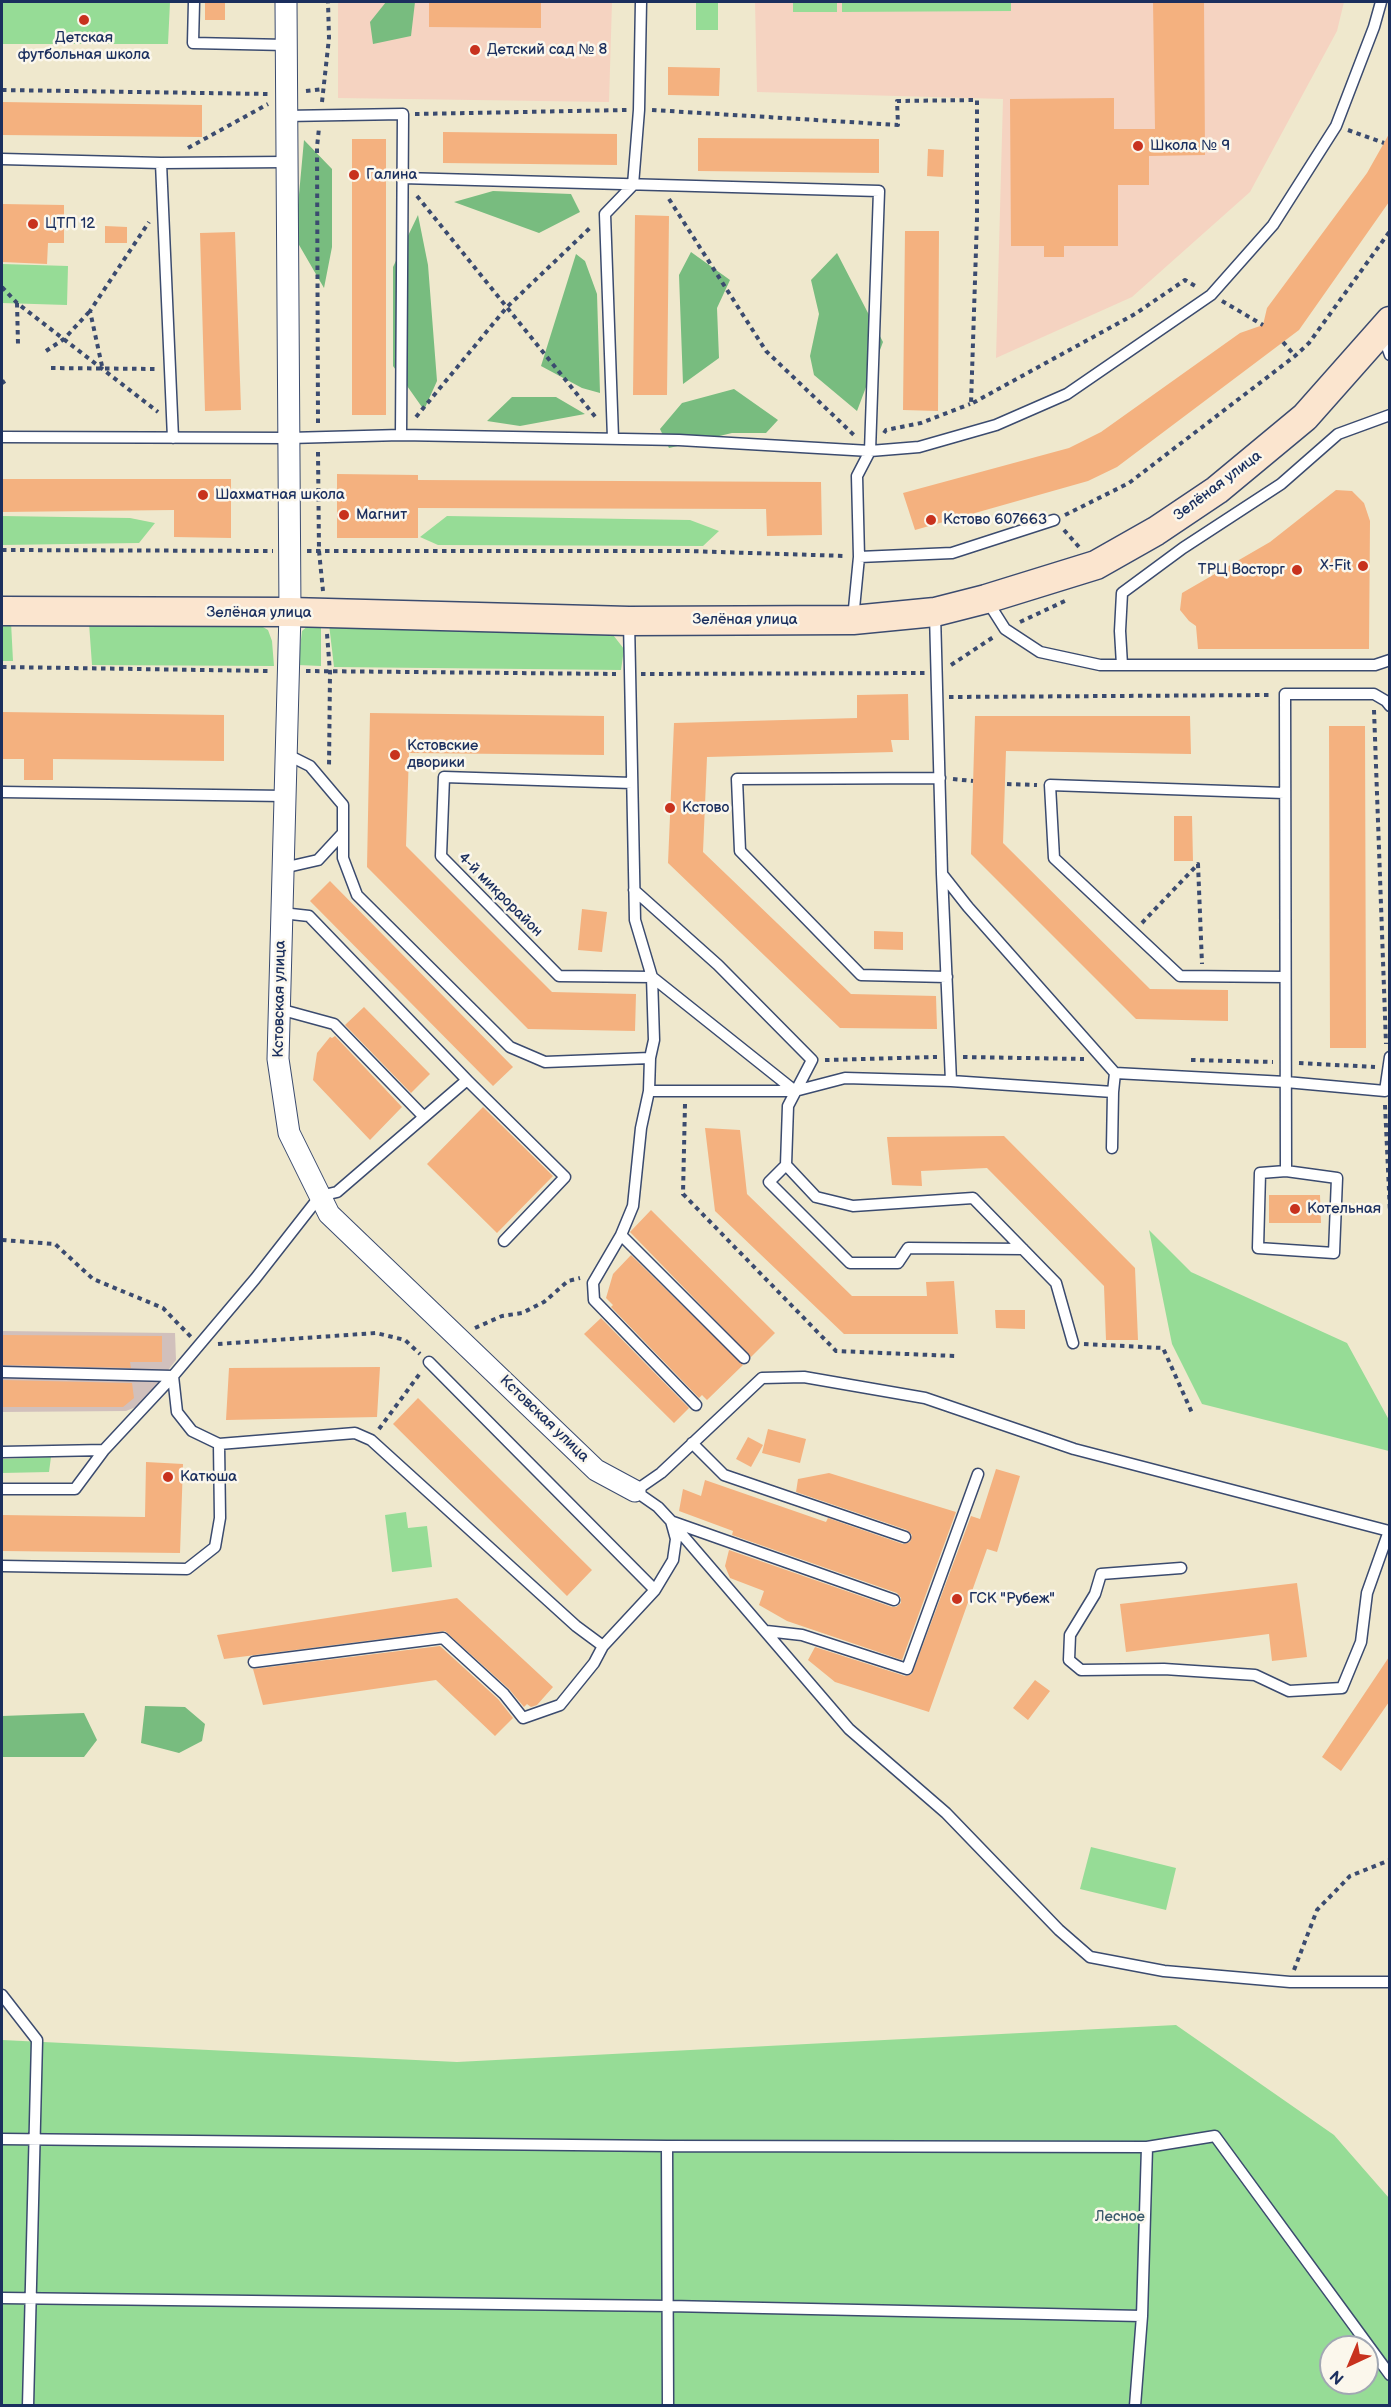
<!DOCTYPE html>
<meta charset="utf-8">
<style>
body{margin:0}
#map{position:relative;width:1391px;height:2407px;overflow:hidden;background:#efe8cd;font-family:"Balsamiq Sans",sans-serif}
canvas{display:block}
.frame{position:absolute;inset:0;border:3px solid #1b2f5e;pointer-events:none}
.north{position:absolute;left:1319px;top:2335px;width:60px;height:60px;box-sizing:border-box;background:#fbf7ec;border:2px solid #a1a7b3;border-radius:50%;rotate:224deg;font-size:16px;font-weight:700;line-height:24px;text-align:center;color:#1b2f5e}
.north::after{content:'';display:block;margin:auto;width:21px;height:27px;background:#c8321e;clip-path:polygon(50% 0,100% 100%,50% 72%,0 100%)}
</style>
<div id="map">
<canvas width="1391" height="2407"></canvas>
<div class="frame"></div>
<div class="north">N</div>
</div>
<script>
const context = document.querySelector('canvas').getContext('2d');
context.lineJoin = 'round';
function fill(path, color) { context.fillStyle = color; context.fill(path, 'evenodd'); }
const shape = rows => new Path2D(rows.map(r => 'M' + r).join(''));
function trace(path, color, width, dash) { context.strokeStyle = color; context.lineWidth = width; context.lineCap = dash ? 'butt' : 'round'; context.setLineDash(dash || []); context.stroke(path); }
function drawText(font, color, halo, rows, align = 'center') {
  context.font = font + ' "Balsamiq Sans",sans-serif'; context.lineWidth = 5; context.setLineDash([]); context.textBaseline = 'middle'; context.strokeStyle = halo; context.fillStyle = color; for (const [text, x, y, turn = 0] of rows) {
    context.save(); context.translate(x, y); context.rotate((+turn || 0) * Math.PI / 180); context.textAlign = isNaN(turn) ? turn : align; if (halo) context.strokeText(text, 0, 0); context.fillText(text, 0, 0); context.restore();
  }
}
const built = shape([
 [338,2,612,2,609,102,338,98],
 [755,2,1344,2,1337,31,1250,192,1132,297,996,358,1003,99,757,92]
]);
const industrial = shape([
 [2,1331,175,1333,176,1360,141,1405,126,1411,2,1412]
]);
const green = shape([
 [2,2,170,2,168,44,2,44],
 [696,2,718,2,718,30,696,30],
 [793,2,837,2,837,12,793,12],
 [842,2,1011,2,1011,11,842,12],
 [2,264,68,266,67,305,2,303],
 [2,516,130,518,155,523,139,543,2,545],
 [447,516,690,520,719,531,703,546,438,545,420,537],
 [2,622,11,622,13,661,2,661],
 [89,623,256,623,268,630,272,641,274,666,92,665],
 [310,624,321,624,321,666,298,665,302,631],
 [329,624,610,631,624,649,621,670,334,667],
 [1149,1230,1191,1272,1347,1343,1389,1420,1389,1451,1202,1404,1172,1344],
 [51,1457,49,1472,2,1473,2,1459],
 [406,1512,408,1528,427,1526,432,1567,392,1572,385,1515],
 [1091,1847,1176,1868,1166,1910,1080,1889],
 [1176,2025,1334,2135,1389,2198,1389,2405,2,2406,2,2040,457,2062],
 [1331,2347,1367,2347,1367,2383,1331,2383]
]);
const forest = shape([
 [386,2,415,2,411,36,373,44,370,22],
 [304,140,332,169,332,247,324,288,295,238],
 [493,191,571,194,580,212,539,233,454,202],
 [418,215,428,265,437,381,424,410,393,366,393,267],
 [691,252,730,280,717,308,719,358,683,384,679,275],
 [837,253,883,342,857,411,814,375,810,356,819,314,811,280],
 [576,254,585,261,597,294,600,393,582,388,541,366],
 [734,389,778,420,766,433,732,433,669,448,660,429,682,403],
 [512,397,556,397,585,414,520,426,487,421],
 [145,1706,185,1707,205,1724,202,1741,179,1753,141,1743],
 [84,1713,97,1740,84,1757,2,1757,2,1716]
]);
const building = shape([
 [205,2,225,2,225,20,205,20],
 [429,2,541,2,541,28,429,27],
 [1153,2,1204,2,1205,155,1149,156,1149,185,1118,185,1118,246,1064,246,1064,257,1044,257,1044,246,1011,246,1010,99,1114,98,1114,129,1155,129],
 [668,67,720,68,719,96,668,95],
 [2,102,202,105,202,137,2,135],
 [443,132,617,134,617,165,443,163],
 [1389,134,1389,202,1299,330,1117,467,1088,481,915,530,903,493,1069,448,1101,432,1240,333,1263,325,1267,308,1367,173],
 [698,138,879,139,879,173,698,171],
 [352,139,386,139,386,415,352,415],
 [928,149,944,150,943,177,927,176],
 [2,204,64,205,64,243,48,243,47,264,2,262],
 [635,215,669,216,667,395,633,395],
 [105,226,127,227,127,243,105,243],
 [905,231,939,231,938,411,903,410],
 [235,232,241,410,205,411,200,233],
 [337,474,418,475,418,480,821,482,822,535,767,536,766,509,418,508,418,538,337,538],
 [2,479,231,479,231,538,174,537,174,510,2,512],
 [1336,490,1352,491,1364,503,1370,521,1369,649,1198,649,1196,626,1189,621,1180,610,1182,593,1270,542],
 [908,694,909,740,891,740,893,752,707,757,703,852,851,994,936,996,937,1029,840,1028,668,863,674,723,857,718,857,695],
 [2,712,224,715,224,761,53,759,53,780,24,780,24,759,2,759],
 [370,713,604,716,604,755,409,753,406,846,552,992,636,994,635,1031,528,1029,367,867],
 [975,716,1190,716,1191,754,1006,751,1003,843,1150,989,1228,990,1228,1021,1136,1019,971,854],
 [1329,726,1365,726,1366,1048,1330,1048],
 [1174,816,1192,816,1193,861,1174,861],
 [330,881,513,1067,493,1086,310,901],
 [582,909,607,912,602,952,578,950],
 [874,931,903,932,903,950,874,949],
 [364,1007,430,1074,411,1093,345,1025],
 [335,1036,402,1107,370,1140,313,1080,317,1053,330,1037,332,1038],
 [483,1107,553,1176,497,1233,427,1164],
 [705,1128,740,1130,747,1194,852,1296,927,1296,926,1282,954,1281,958,1334,844,1334,715,1211],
 [1004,1136,1135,1268,1138,1340,1106,1340,1104,1286,987,1168,921,1171,922,1186,892,1185,887,1137],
 [1269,1195,1320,1195,1321,1223,1269,1223],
 [651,1210,775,1333,751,1357,630,1232],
 [631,1255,743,1365,707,1400,702,1395,699,1398,611,1307,613,1305,606,1298,613,1274],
 [995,1310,1025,1310,1025,1329,996,1328],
 [601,1318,689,1408,674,1423,584,1334],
 [2,1335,162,1336,162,1362,130,1362,131,1368,2,1365],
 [380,1367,377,1417,226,1420,229,1368],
 [2,1380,132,1383,134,1398,123,1407,2,1407],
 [418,1398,592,1570,567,1596,393,1424],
 [768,1429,806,1439,800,1463,762,1453],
 [748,1437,763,1445,751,1467,736,1459],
 [146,1462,183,1464,180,1553,2,1551,2,1515,145,1517],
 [996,1469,1020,1476,997,1552,987,1549,929,1712,835,1682,808,1660,815,1647,905,1676,912,1674,971,1516,980,1519],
 [829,1473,956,1512,902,1660,787,1621,759,1605,764,1591,730,1578,725,1566,729,1550,892,1607,896,1607,901,1603,901,1598,897,1593,732,1535,733,1531,679,1511,683,1489,701,1496,705,1480,826,1522,828,1518,903,1544,910,1542,912,1535,907,1530,796,1492,798,1479],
 [1297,1583,1307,1657,1272,1661,1269,1634,1126,1652,1120,1604],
 [457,1598,553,1687,537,1705,531,1707,527,1704,524,1707,509,1689,445,1631,224,1659,217,1635],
 [440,1646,498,1699,513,1718,495,1736,436,1680,263,1705,253,1669],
 [1389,1657,1389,1702,1341,1771,1322,1757],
 [1035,1680,1050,1691,1028,1720,1013,1708]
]);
const path = shape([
 [2,90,270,94],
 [306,91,323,89],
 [322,102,329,38,328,2],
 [652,110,898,125,897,101,977,100,977,219,971,404,1135,314,1185,280,1197,287],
 [415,114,627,110],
 [1348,130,1384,143],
 [188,148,268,104],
 [417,196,597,419],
 [669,199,766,351,856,437],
 [2,287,17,303,158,412],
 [1222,301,1263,325],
 [17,303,18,344],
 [1283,342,1295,356],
 [46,351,64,339,89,312],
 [102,366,90,311,149,222],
 [51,368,157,369],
 [2,383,5,381],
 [416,417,507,307,592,226],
 [318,423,317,147,319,128],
 [884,433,886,430,921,423,970,404],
 [318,452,319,551,323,591],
 [1065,515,1129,483,1295,356,1309,343,1390,231],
 [1064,530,1079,547],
 [2,550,273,551],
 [307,551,687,551,846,556],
 [1020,622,1067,600],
 [327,634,330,672,329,767],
 [951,665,995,636],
 [2,667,271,671],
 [306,671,616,674],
 [641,674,925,673],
 [949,697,1272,695],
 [1374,710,1386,1044],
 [953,779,973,781],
 [1007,784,1037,785],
 [1142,923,1198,864,1202,964],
 [963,1057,1084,1059],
 [825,1060,937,1057],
 [1191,1060,1273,1062],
 [1299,1063,1375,1067],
 [685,1104,683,1194,836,1351,955,1356],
 [1385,1105,1390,1212],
 [2,1240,55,1244,93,1279,163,1308,191,1337],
 [475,1328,502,1316,522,1313,544,1302,568,1281,580,1278],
 [218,1344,376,1333,405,1340,420,1354],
 [1084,1344,1163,1348,1193,1415],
 [379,1429,421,1372],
 [1294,1970,1317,1910,1350,1876,1390,1860]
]);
const lane = shape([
 [194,2,193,43,286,45],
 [285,116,403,114,401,435],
 [2,159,161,163],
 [402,178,879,191,870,451,857,476,859,557,853,619],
 [1383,335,1390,355],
 [2,437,289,438,401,435,679,440,870,451,919,447,996,425,1067,394,1211,295,1273,225,1336,126,1374,27,1381,2],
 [173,438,161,163,286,162],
 [613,438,605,214,633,185,639,110,641,2],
 [859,557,952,553,1054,520],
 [986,599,1005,629,1040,652,1100,665,1375,665,1390,660],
 [935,614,942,874,951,1081],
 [1122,665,1120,631,1122,593,1183,548,1281,484,1338,434,1390,415],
 [940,778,737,779,740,851,861,975,947,977],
 [632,783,444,777,441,856,559,976,652,977,795,1091],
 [2,792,285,796],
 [1284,793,1050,785,1054,858,1180,976,1285,977],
 [343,833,343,858,357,895,510,1047,545,1062,650,1058,654,1040,652,977,635,920,629,621],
 [283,868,318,860,343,833,343,805,310,766,286,754],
 [942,874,968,907,1115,1073],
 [634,890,718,965,812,1060,788,1106,786,1165,816,1197,853,1206,973,1198,1056,1283,1073,1343],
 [279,1009,334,1024,424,1117],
 [650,1058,649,1091,795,1091,845,1078,951,1081,1113,1092,1112,1148],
 [467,1080,565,1177,504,1241],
 [649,1091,641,1128,633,1206,621,1235,593,1283,594,1300,696,1405],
 [1113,1092,1115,1073,1286,1082,1385,1091,1390,1057],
 [786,1165,769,1182,850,1263,898,1263,908,1248,1023,1249],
 [1286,1171,1337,1178,1334,1253,1258,1248,1260,1173,1286,1171,1285,694,1374,694,1386,701,1390,706],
 [621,1235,744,1358],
 [429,1362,655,1590],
 [2,1372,173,1376,255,1279,320,1196,337,1192,467,1080,309,916,282,913],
 [173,1376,177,1412,192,1431,219,1444,355,1433,371,1440,576,1626,603,1646],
 [692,1443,724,1475,905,1537],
 [2,1452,104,1450,173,1376],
 [2,1489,75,1489,104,1450],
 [673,1522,894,1600],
 [673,1524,849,1729,946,1813,1059,1930,1090,1957,1164,1971,1290,1982,1390,1982],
 [2,1566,187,1569,215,1547,220,1518,219,1444],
 [766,1631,802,1635,907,1669,978,1474],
 [254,1662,443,1638,504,1694,523,1718,560,1705,594,1663,603,1646,655,1590,673,1560,676,1539,671,1521,658,1507,635,1491,661,1473,762,1378,804,1377,925,1398,1074,1449,1389,1531,1367,1593,1361,1642,1342,1688,1289,1691,1255,1675,1164,1669,1081,1670,1069,1660,1070,1635,1095,1594,1101,1574,1181,1568],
 [2,1995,37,2040,28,2406],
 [2,2139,667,2146,1147,2147,1215,2136,1390,2375],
 [667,2146,668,2406],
 [2,2298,669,2306,1142,2316],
 [1135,2406,1142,2316,1147,2147]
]);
const street = shape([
 [286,2,290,612,278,1059,289,1133,329,1214,596,1470,635,1491]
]);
const secondary = shape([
 [2,611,290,612,629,621,853,620,935,612,986,599,1096,565,1156,531,1217,490,1305,417,1390,321]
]);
const markers = [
 [84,20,6,"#c8321e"],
 [475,50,6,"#c8321e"],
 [1138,146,6,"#c8321e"],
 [354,175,6,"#c8321e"],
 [33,224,6,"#c8321e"],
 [203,495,6,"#c8321e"],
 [344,515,6,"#c8321e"],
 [931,520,6,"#c8321e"],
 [1363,566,6,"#c8321e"],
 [1297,570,6,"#c8321e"],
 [395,755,6,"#c8321e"],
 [670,808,6,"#c8321e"],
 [1295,1209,6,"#c8321e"],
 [168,1477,6,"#c8321e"],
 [957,1599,6,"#c8321e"]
];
const poiNames = [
 ["Детская",84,38,"center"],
 ["футбольная школа",84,55,"center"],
 ["Детский сад № 8",487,50],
 ["Школа № 9",1150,146],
 ["Галина",366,175],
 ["ЦТП 12",45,224],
 ["Шахматная школа",215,495],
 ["Магнит",356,515],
 ["Кстово 607663",943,520],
 ["X-Fit",1351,566,"right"],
 ["ТРЦ Восторг",1285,570,"right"],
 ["Кстовские",407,746],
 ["дворики",407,763],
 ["Кстово",682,808],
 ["Котельная",1307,1209],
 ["Катюша",180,1477],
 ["ГСК \"Рубеж\"",969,1599]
];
const streetNames = [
 ["Зелёная улица",1218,486,-37],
 ["Зелёная улица",259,613],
 ["Зелёная улица",745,620],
 ["4-й микрорайон",500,895,45],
 ["Кстовская улица",280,999,-89],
 ["Кстовская улица",544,1419,44]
];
const parkNames = [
 ["Лесное",1120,2217]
];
fill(built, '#f5d3c1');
fill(industrial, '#d1c0bc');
fill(green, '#96dc96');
fill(forest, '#78bc7f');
fill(building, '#f4b17f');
trace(lane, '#3b4b6f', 13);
trace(street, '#3b4b6f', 23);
trace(secondary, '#3b4b6f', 31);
trace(path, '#3b4b6f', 4, [4.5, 4.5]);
trace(lane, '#fff', 10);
trace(street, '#fff', 21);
trace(secondary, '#fbe5cf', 28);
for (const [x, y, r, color] of markers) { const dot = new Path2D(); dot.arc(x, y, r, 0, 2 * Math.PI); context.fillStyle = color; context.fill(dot); trace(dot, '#fbf7ec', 2); }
drawText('15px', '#1b2f5e', '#fbf7ec', poiNames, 'left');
drawText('15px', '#1b2f5e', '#fbf7ec', streetNames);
drawText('15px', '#3a5a6c', '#fbf7ec', parkNames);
</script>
